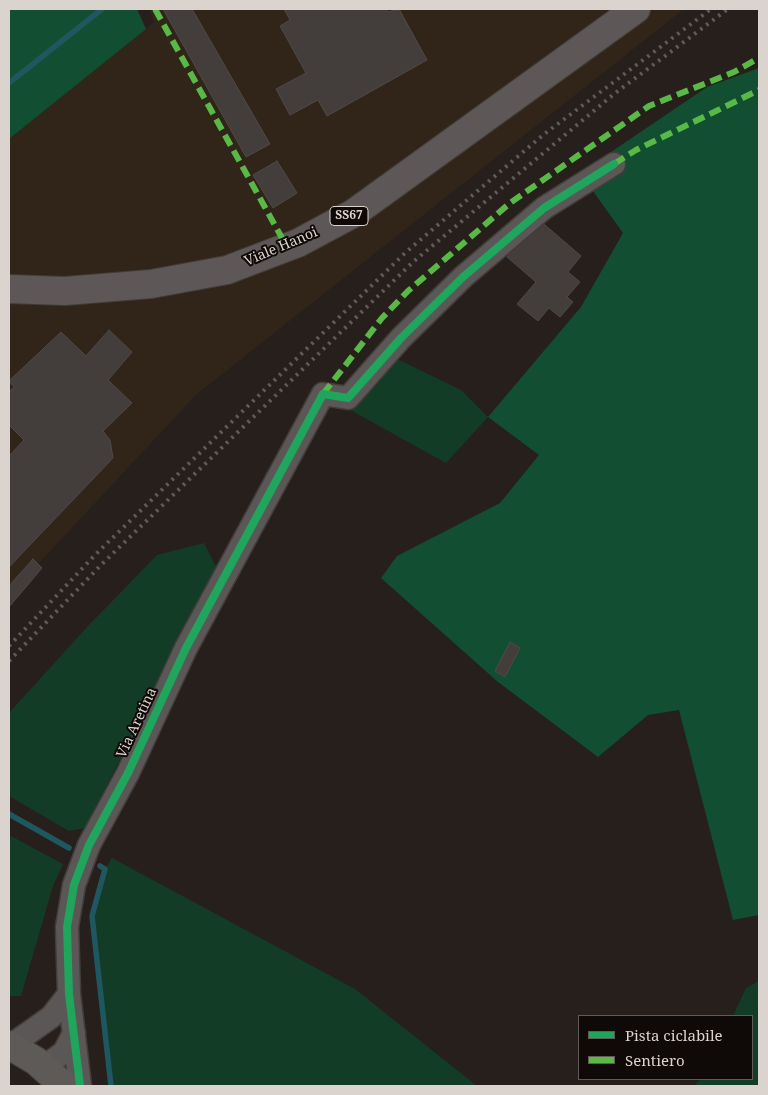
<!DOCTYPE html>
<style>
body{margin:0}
#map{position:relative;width:768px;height:1095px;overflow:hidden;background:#271f1c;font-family:"Noto Serif",serif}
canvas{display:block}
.frame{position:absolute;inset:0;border:10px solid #dbd3ce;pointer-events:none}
.legend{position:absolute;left:578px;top:1015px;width:175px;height:65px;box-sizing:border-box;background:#0f0a07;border:1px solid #615a57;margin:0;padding:6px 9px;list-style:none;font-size:15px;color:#dbd3ce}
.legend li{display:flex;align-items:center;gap:10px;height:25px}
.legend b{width:25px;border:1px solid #615a57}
</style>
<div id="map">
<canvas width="768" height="1095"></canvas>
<div class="frame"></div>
<ul class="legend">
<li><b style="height:6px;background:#20a55d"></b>Pista ciclabile</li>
<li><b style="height:6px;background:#58b947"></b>Sentiero</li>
</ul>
</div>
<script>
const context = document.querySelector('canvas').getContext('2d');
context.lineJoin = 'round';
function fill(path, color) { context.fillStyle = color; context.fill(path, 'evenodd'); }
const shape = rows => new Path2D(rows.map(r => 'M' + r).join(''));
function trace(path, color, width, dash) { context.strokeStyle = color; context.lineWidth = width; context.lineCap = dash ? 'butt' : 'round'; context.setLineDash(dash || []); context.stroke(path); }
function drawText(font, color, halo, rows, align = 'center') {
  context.font = font + ' "Noto Serif",serif'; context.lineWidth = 4; context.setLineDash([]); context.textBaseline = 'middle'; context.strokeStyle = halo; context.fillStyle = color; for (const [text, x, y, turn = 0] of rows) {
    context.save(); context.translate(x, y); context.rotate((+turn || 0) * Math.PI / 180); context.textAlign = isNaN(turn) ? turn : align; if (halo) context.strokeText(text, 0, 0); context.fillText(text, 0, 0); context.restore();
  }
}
const commercial = shape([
 [149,9,684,9,197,394,9,595,9,139,154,22]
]);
const green = shape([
 [389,355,461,390,488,417,446,463,345,407],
 [204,543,217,569,85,828,69,831,9,796,9,713,88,626,157,555],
 [9,835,63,864,53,886,21,996,9,996],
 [112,858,355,989,477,1086,111,1086,92,916,105,869],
 [759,981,759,1086,694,1086,701,1079,752,1079,752,1016,733,1016,746,988]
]);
const forest = shape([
 [9,9,137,9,146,29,9,139],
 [759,68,759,915,733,920,679,710,648,715,598,757,498,682,381,578,397,556,500,503,539,455,488,417,581,307,623,233,580,173,707,87]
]);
const stream = shape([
 [9,83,102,9],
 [9,814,69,848],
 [100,866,105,869,92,916,111,1086]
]);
const building = shape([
 [163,9,192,9,270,144,246,157,163,9],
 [284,9,386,9,388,12,399,9,427,60,327,116,318,100,290,115,276,89,306,73,280,26,290,20,284,9],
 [277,161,297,193,273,208,253,175,277,161],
 [538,219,581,256,568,272,580,282,567,297,573,302,560,317,549,308,538,321,517,304,536,282,507,257,538,219],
 [109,330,132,352,108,380,132,403,103,431,110,440,113,458,9,567,9,456,24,440,9,425,9,392,14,387,9,381,61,332,86,356,109,330],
 [33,559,42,568,9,607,9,586,33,559],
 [510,642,520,648,505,677,495,671,510,642]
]);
const street = shape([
 [10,1046,51,1017,69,994],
 [44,1067,64,1052,74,1033],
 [80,1086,69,994,67,927,74,885,89,845,128,773,186,648,323,394,348,398,401,338,463,277,544,208,614,164]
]);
const secondary = shape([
 [9,1045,36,1061,64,1086]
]);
const primary = shape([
 [9,289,65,291,151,284,227,270,298,243,354,213,636,9]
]);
const rail = shape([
 [9,646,95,555,405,253,543,135,711,9],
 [9,661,100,566,413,262,614,94,728,9]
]);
const quiet = shape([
 [155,9,287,247],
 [614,164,636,150,759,90],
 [323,394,382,318,408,291,510,203,649,106,734,72,759,58]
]);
const cycleway = shape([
 [80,1086,69,994,67,927,74,885,89,845,128,773,186,648,323,394,348,398,401,338,463,277,544,208,614,164]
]);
const shields = [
 [349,216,38]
];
const shieldNames = [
 ["SS67",349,216]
];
const streetNames = [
 ["Viale Hanoi",281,247,-23],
 ["Via Aretina",137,723,-65]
];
fill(commercial, '#312519');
fill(green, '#133c27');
fill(forest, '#124e31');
trace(stream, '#1f5760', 5.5);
fill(building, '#433d3b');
trace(building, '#504947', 1);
trace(street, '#433d39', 25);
trace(secondary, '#433d39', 30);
trace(primary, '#433d39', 30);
trace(street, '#5b5757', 22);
trace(secondary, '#5e5a58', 28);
trace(primary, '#5d5857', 28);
trace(rail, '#5f5b5a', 4, [2.5, 5]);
trace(quiet, '#58b947', 6, [12, 6]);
trace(cycleway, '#20a55d', 8);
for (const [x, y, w] of shields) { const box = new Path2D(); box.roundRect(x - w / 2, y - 9.5, w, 19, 4); context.fillStyle = '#0f0a07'; context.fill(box); trace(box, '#dbd3ce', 1); }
drawText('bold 12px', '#dbd3ce', null, shieldNames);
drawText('14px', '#dbd3ce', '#0f0a07', streetNames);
</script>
